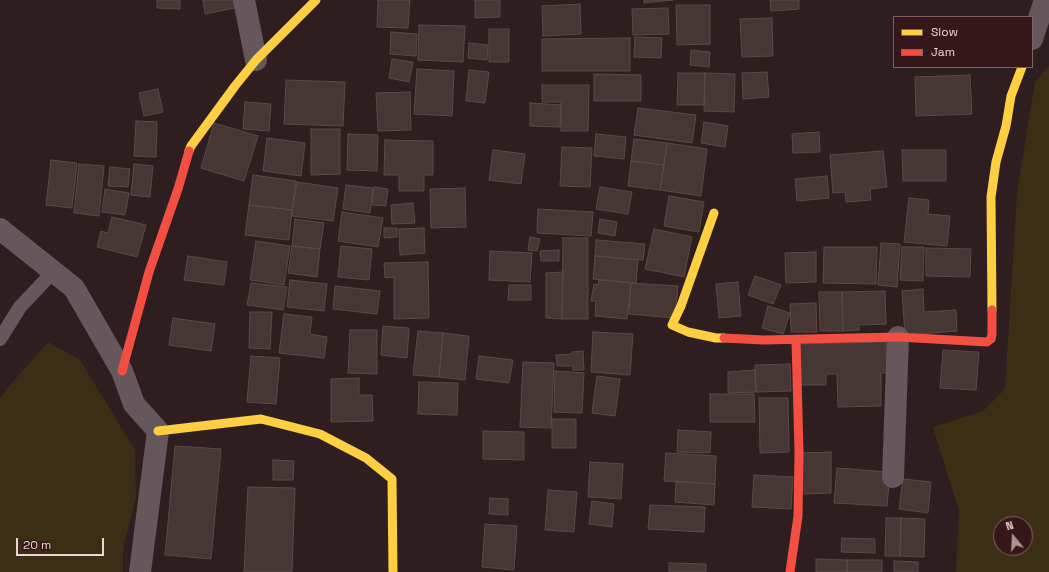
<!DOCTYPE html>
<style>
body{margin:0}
#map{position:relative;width:1049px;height:572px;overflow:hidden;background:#2f1e1f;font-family:"Space Grotesk",sans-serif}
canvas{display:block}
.legend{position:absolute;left:893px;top:16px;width:140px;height:52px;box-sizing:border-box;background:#361719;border:1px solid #7e6364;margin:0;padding:5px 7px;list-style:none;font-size:12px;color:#ebd5d5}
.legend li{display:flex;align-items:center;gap:8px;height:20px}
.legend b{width:20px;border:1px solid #7e6364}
.north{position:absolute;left:993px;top:516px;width:40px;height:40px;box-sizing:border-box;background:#361719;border:1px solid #7e6364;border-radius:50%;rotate:342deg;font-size:11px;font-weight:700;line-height:16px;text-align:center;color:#ebd5d5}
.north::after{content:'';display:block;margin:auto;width:14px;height:18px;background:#a99595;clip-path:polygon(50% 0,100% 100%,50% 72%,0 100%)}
.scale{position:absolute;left:16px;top:538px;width:88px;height:18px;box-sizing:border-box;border:2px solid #ebd5d5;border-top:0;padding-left:5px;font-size:12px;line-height:14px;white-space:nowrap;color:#ebd5d5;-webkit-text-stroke:3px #361719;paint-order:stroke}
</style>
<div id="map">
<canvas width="1049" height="572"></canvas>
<ul class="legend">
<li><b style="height:5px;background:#ffcf43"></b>Slow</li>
<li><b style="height:5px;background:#f24e42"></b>Jam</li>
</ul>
<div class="north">N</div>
<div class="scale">20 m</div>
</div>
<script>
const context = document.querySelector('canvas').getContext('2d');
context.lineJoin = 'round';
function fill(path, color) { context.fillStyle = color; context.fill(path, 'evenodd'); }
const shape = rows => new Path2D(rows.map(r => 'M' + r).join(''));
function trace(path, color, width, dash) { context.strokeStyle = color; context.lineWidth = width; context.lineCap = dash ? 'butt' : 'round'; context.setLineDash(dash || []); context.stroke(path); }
const green = shape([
 [1049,66,1049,572,956,572,959,511,933,427,983,411,1005,389,1017,193,1035,82],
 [1001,524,1025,524,1025,548,1001,548],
 [48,342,80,360,135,450,136,497,123,548,123,572,0,572,0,399,4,392]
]);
const building = shape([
 [157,0,180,0,180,9,157,8,157,0],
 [203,0,237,0,239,7,205,14,203,0],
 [378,0,410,0,408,28,377,27,378,0],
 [475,0,500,0,500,17,475,18,475,0],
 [644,0,673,0,644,3,644,0],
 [770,0,799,0,799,9,771,11,770,0],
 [580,4,581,34,543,36,542,6,580,4],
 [676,5,710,5,710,44,677,45,676,5],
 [668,8,669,34,633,35,632,9,668,8],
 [772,18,773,56,742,57,740,19,772,18],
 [419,25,465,26,463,62,418,60,419,25],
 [489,29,509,29,509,62,489,62,489,29],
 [391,32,417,34,416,56,390,54,391,32],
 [635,37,662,38,661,58,634,57,635,37],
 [630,38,630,71,542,71,542,39,630,38],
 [469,43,488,45,487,60,468,58,469,43],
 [691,50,710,52,709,67,690,65,691,50],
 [392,59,413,62,409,82,389,78,392,59],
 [417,69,454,71,452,116,414,114,417,69],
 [469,70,489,72,485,103,466,101,469,70],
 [767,72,769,97,743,99,742,73,767,72],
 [678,73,705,73,704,105,677,105,678,73],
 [705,73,735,74,734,112,704,111,705,73],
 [594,74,641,75,641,101,594,101,594,74],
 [970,75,972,114,916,116,915,77,970,75],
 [286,80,345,82,343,126,284,124,286,80],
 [542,85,589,85,588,131,561,131,561,102,542,102,542,85],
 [158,89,163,112,144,116,139,93,158,89],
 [410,92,411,130,378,131,376,93,410,92],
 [245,102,271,104,269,131,243,129,245,102],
 [530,103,561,105,560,127,530,126,530,103],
 [638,108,696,115,692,143,634,135,638,108],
 [136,121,157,122,156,157,134,156,136,121],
 [704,122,728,126,725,147,701,143,704,122],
 [214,123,258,136,244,181,201,168,214,123],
 [311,129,340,129,340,174,311,175,311,129],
 [819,132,820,152,793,153,792,134,819,132],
 [348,134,378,135,377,171,347,170,348,134],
 [596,134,626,137,624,159,594,156,596,134],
 [267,138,305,143,301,176,263,171,267,138],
 [634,139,667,143,664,165,631,161,634,139],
 [385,140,433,141,433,175,424,175,424,191,399,191,399,175,384,175,385,140],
 [667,143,707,149,701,196,660,190,667,143],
 [562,147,592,148,590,187,560,186,562,147],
 [493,150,525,154,521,184,489,180,493,150],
 [902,150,946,150,946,181,903,181,902,150],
 [883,151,887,187,870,189,871,200,846,202,845,192,833,193,830,155,883,151],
 [51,160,77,163,72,208,46,205,51,160],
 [631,161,664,165,660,190,628,186,631,161],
 [79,164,104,166,99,216,74,213,79,164],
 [134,164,153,166,150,197,131,195,134,164],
 [110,167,130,169,128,187,108,186,110,167],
 [253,175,296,181,292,210,249,205,253,175],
 [827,176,829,198,797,201,795,179,827,176],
 [297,182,338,188,333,221,292,216,297,182],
 [346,185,373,188,370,213,343,209,346,185],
 [374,187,388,189,386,206,372,205,374,187],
 [600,187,632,192,628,214,596,209,600,187],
 [465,188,466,227,431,228,430,189,465,188],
 [105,189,129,193,125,215,102,212,105,189],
 [669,196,704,202,699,232,664,226,669,196],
 [909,198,929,200,928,214,950,216,947,246,904,242,909,198],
 [413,203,415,223,392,224,391,205,413,203],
 [249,205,292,210,289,240,245,235,249,205],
 [538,209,593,212,591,236,537,233,538,209],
 [342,212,383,218,378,247,338,241,342,212],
 [112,217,146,225,137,257,97,247,101,231,108,233,112,217],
 [295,219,324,223,320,249,292,246,295,219],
 [600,219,617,222,615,236,598,233,600,219],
 [384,228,397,228,397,237,384,238,384,228],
 [424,228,425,253,400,255,399,229,424,228],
 [654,229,692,237,684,277,645,269,654,229],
 [530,237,540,239,537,251,528,250,530,237],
 [563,238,588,238,588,319,562,319,563,238],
 [596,240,645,244,643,260,595,256,596,240],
 [256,241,290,246,284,285,250,280,256,241],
 [881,243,900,244,897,287,878,285,881,243],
 [292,246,320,249,317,277,288,273,292,246],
 [341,246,372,249,369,280,338,277,341,246],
 [824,247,877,247,876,284,823,283,824,247],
 [902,247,924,247,923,281,900,280,902,247],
 [926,248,971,249,970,277,926,276,926,248],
 [559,250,559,261,541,261,540,251,559,250],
 [490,251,532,253,530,282,489,280,490,251],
 [816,252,816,282,786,283,785,253,816,252],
 [188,256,227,262,224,285,184,280,188,256],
 [595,256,638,260,636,283,593,279,595,256],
 [428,262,429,318,394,319,394,277,385,278,384,263,428,262],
 [563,272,562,319,546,318,546,273,563,272],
 [755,276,781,285,773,304,748,295,755,276],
 [290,280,327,284,324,311,287,307,290,280],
 [599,280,631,283,627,319,595,316,596,301,591,301,594,284,598,285,599,280],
 [738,282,741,316,719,318,716,284,738,282],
 [251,283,287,287,283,310,247,305,251,283],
 [631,283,678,286,675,318,629,314,631,283],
 [509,285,531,285,531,300,508,300,509,285],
 [335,286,380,291,377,314,333,309,335,286],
 [923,289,924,312,956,310,957,331,905,335,902,291,923,289],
 [885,291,886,324,859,325,859,330,843,331,842,292,885,291],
 [819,292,842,292,843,331,820,331,819,292],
 [816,303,817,332,791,332,790,304,816,303],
 [768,306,790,313,783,334,762,328,768,306],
 [250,312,272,312,270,349,249,348,250,312],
 [284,314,312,317,310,334,327,337,324,358,279,353,284,314],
 [173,318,215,324,211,351,169,345,173,318],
 [383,326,409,328,407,358,381,355,383,326],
 [350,330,377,330,377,374,348,373,350,330],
 [418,331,443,333,439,377,413,375,418,331],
 [593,332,633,334,630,375,591,372,593,332],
 [443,333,469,336,465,380,439,377,443,333],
 [886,342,887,373,881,373,881,406,838,407,837,374,826,374,826,385,798,385,797,344,886,342],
 [943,350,979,352,976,390,940,388,943,350],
 [583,351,584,370,573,370,573,366,557,366,556,355,572,354,572,352,583,351],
 [251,356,280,358,276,404,247,402,251,356],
 [479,356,513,360,509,383,476,379,479,356],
 [523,362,554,363,551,428,520,427,523,362],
 [790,364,791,391,756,392,755,365,790,364],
 [755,370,756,392,728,393,728,372,755,370],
 [555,371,584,373,582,413,554,412,555,371],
 [597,376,620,379,615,416,592,413,597,376],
 [359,378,359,395,372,395,373,421,331,422,331,379,359,378],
 [419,382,458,383,457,415,418,414,419,382],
 [710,394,754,394,755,422,710,422,710,394],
 [759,398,788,398,789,452,760,453,759,398],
 [552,419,576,419,576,448,552,448,552,419],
 [678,430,711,432,710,453,677,452,678,430],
 [483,431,524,432,524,460,483,459,483,431],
 [175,446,221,449,211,559,165,555,175,446],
 [831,452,831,493,801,494,801,453,831,452],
 [666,453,716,456,715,484,664,481,666,453],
 [273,460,294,461,293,480,273,480,273,460],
 [590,462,623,464,621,499,588,497,590,462],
 [837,468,890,472,887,506,834,503,837,468],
 [754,475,793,477,791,509,752,507,754,475],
 [903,479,931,482,928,513,899,509,903,479],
 [676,481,715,484,714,505,675,502,676,481],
 [248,487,295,488,292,572,244,572,248,487],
 [548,490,577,492,574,532,545,530,548,490],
 [490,498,508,499,508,515,489,514,490,498],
 [592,501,614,504,612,527,589,524,592,501],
 [650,505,705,507,704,532,648,529,650,505],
 [886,518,901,518,900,556,885,556,886,518],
 [901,518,925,519,924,557,900,556,901,518],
 [485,524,517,526,514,570,482,567,485,524],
 [842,538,875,539,875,553,841,552,842,538],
 [816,559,847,560,847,572,816,572,816,559],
 [847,560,882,560,882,572,847,572,847,560],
 [894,561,918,562,918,572,894,572,894,561],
 [669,563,706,564,706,572,669,572,669,563]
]);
const lane = shape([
 [0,339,20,307,54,271]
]);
const street = shape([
 [244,0,256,60],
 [1032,39,1045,0],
 [0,229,74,288,122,371,134,404,158,431,140,572],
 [893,477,898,337]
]);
const slow = shape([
 [189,151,191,146,235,86,256,60,316,0],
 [714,213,681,306,672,325,688,332,716,338,724,338],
 [992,310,991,197,996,162,1006,126,1011,96,1022,67],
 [158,431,261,419,320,434,366,458,392,479,393,572]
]);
const jam = shape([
 [724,338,763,340,898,337,987,342,991,339,992,334,992,310],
 [122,371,149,272,178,189,189,151],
 [790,572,798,516,799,452,796,340]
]);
fill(green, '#3b2e15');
fill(building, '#473734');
trace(building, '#594a48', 1);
trace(lane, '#65575c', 14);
trace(street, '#65575c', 22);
trace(slow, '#ffcf43', 9);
trace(jam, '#f24e42', 9);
</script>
